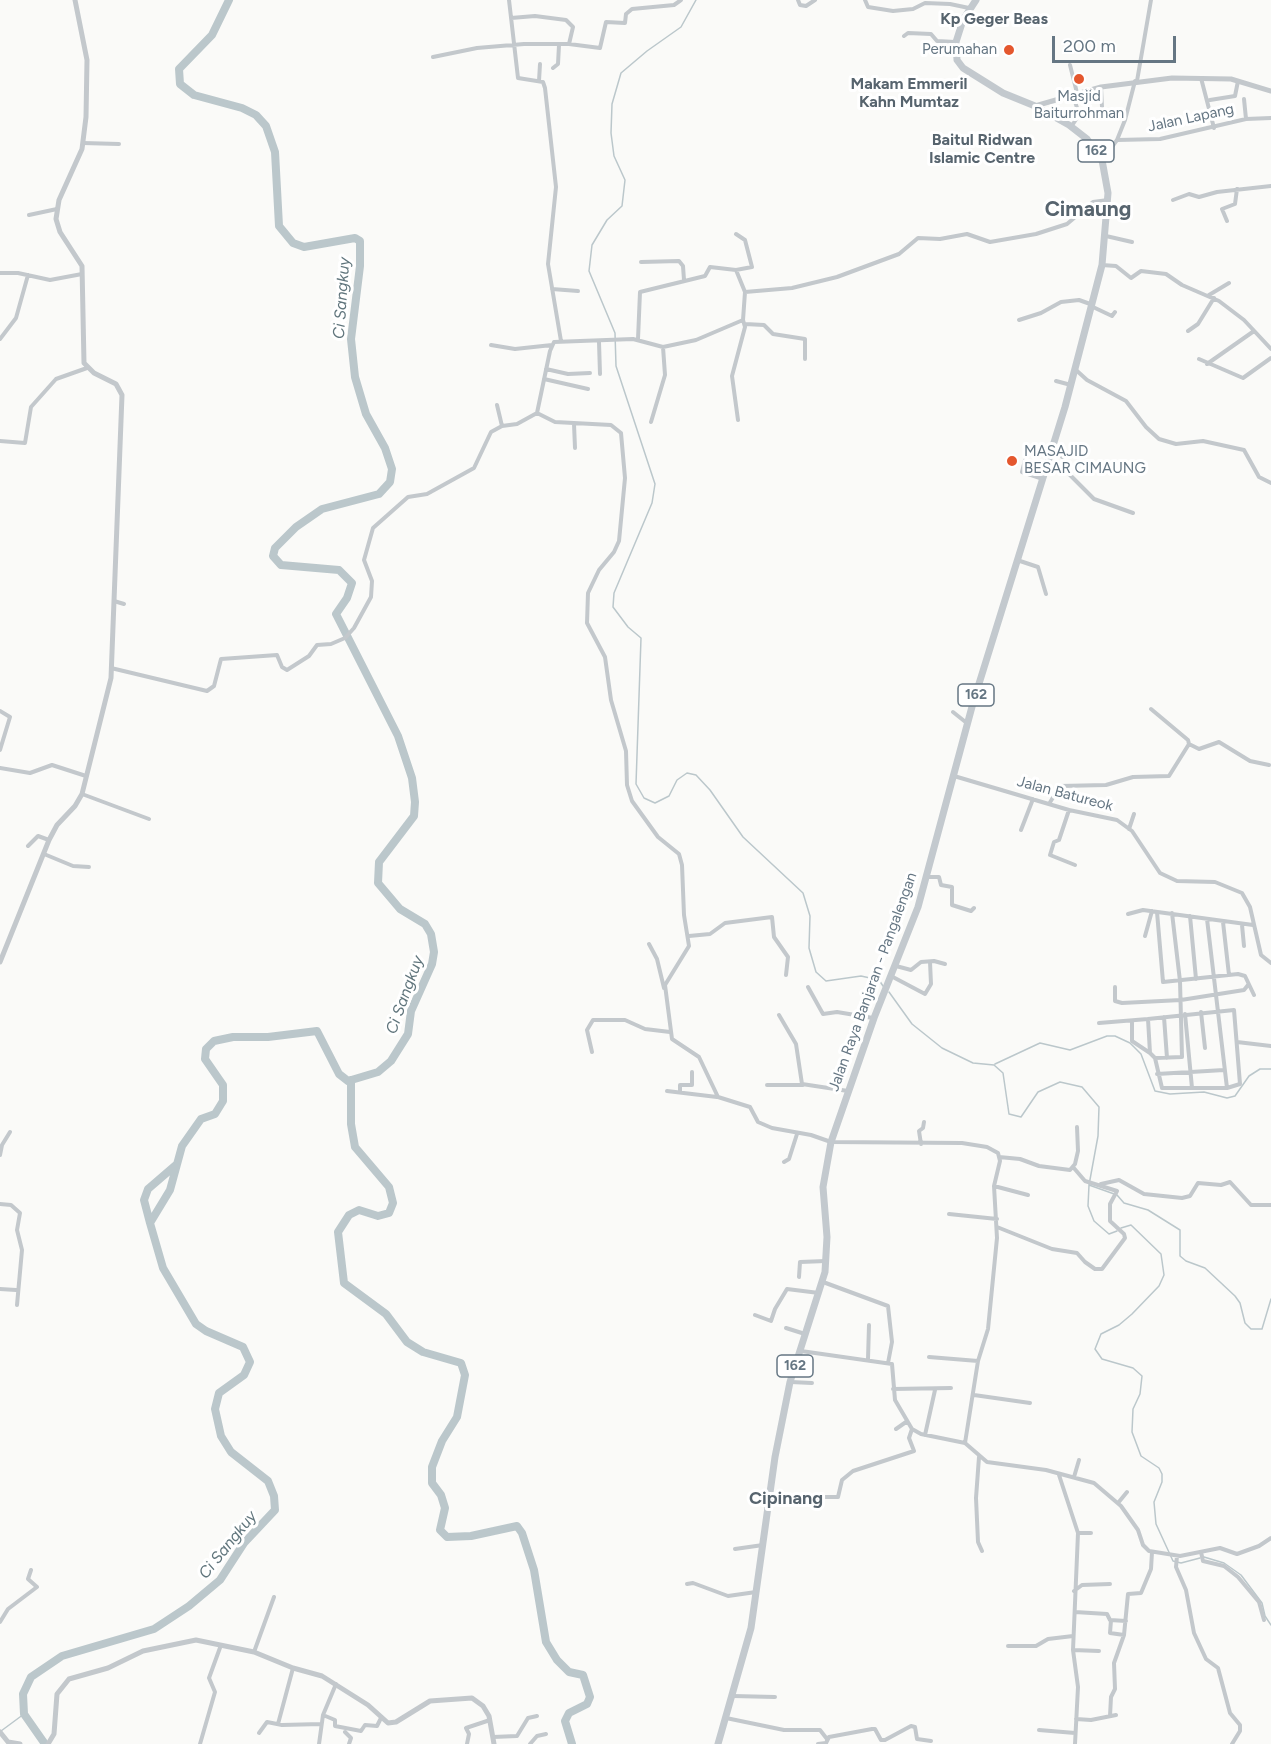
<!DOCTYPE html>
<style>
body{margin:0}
#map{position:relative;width:1271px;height:1744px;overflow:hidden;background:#fafaf8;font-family:Figtree,sans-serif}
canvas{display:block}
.scale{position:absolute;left:1052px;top:36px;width:124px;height:27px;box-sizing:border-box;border:3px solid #657683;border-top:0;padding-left:8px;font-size:18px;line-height:21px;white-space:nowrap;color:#657683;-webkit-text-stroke:4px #fff;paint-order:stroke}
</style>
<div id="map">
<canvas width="1271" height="1744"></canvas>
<div class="scale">200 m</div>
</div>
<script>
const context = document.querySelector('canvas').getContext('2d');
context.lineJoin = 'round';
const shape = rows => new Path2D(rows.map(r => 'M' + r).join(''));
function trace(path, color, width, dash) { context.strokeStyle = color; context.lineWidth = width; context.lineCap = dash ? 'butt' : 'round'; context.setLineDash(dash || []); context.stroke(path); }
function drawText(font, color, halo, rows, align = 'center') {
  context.font = font + ' Figtree,sans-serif'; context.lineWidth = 6; context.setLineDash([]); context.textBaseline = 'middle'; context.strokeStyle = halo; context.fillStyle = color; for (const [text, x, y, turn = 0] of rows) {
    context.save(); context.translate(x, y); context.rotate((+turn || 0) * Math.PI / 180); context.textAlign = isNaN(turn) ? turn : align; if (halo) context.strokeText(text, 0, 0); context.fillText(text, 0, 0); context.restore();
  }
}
const stream = shape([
 [696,0,681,27,647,51,621,73,612,104,611,133,614,156,625,180,622,206,607,220,592,245,589,271,615,333,616,366,655,484,652,503,614,593,613,607,628,627,641,638,636,784,644,798,655,803,669,796,677,780,687,773,696,775,710,790,743,837,803,893,810,916,809,948,816,972,826,981,861,976,879,980,883,986],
 [889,992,912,1024,942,1048,973,1063,994,1065,1003,1073,1009,1114,1021,1117,1038,1092,1060,1082,1082,1087,1099,1107,1098,1136,1089,1185,1117,1195,1124,1203,1148,1210,1180,1230,1180,1256,1186,1261,1205,1268,1235,1296,1240,1303,1245,1323,1251,1329,1262,1329,1271,1299],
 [995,1064,1040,1043,1070,1050,1107,1036,1115,1036,1130,1043,1141,1054,1155,1091,1170,1094,1204,1092,1227,1098,1235,1096,1249,1076,1260,1069,1271,1069],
 [1089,1185,1088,1206,1094,1221,1109,1234,1117,1231],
 [1121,1228,1131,1225,1161,1254,1164,1275,1159,1286,1132,1314,1119,1325,1101,1334,1095,1349,1102,1359,1133,1368,1142,1376,1140,1394,1133,1409,1132,1432,1141,1456,1159,1468,1162,1474,1162,1482,1154,1502,1156,1524,1173,1561,1181,1563,1200,1558],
 [1204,1557,1224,1563,1241,1575,1262,1603,1265,1616,1271,1625],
 [1,1731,24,1714]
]);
const river = shape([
 [351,1080,351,1124,355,1147,389,1187,393,1203,389,1213,378,1216,359,1210,349,1215,338,1232,344,1283,386,1314,407,1342,423,1352,461,1363,465,1375,457,1417,442,1441,432,1467,432,1483,441,1495,445,1508,440,1530,447,1537,471,1536,517,1526,522,1533,534,1570,546,1642,557,1660,569,1672,583,1675,590,1697,587,1704,569,1713,565,1721,572,1744],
 [150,1223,144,1200,148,1189,177,1164],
 [45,1744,24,1714,23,1694,31,1677,62,1656,154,1629,189,1606,220,1580,244,1543,275,1510,274,1496,268,1481,231,1452,221,1436,215,1409,219,1393,244,1375,250,1362,243,1347,206,1331,196,1324,163,1268,150,1223,170,1190,182,1146,201,1119,215,1114,223,1101,223,1085,205,1059,206,1049,214,1041,233,1037,268,1037,317,1031,339,1074,348,1081,378,1072,391,1061,408,1034,411,1011,432,964,434,952,431,934,425,924,400,909,378,883,379,862,414,816,415,802,412,778,398,736,336,614,347,598,352,583,339,570,281,565,273,556,275,548,296,527,322,509,379,494,390,482,392,469,385,448,366,414,355,377,351,339,360,266,360,241,355,238,304,247,293,243,279,226,275,152,266,126,256,115,242,108,194,95,180,84,179,69,212,35,229,0]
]);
const minor = shape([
 [509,0,518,78,543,82,545,88,556,187,548,264,561,341],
 [798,0,800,5,806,6,815,0],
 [865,0,868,7,893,11,913,9,925,3,950,4,969,8],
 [511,18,535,16,566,20,573,27,569,44],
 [904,36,908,33,931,34,937,41,955,42],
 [433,57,477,48,524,44,569,44,600,48,606,22,625,23,626,14,632,9,674,5,681,0],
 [1070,65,1077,93],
 [553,68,558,64,559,45],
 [1201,78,1214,128],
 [539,81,540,64],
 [1137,81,1151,0],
 [1101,87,1102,107],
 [1244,99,1246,119],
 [1210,100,1235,96,1238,81],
 [1071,127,1077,118,1078,111,1073,95],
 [1117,140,1160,139,1246,119,1271,118],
 [83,143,119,144],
 [1103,159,1117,140,1125,120,1135,81],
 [1173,200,1189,194,1199,197,1217,192,1271,186],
 [29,215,57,209],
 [1227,221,1222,209,1235,204,1237,189],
 [1106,236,1132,242],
 [641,262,679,261,683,266,684,280],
 [1102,265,1116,266,1131,278,1141,271,1166,274,1182,285,1219,301,1244,320,1271,349],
 [736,270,752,267,745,240,736,234],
 [0,273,18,273,50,280,82,274],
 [552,289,578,291],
 [1209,295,1229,283],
 [1093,307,1112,316,1115,312],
 [1019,320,1041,313,1061,302,1079,300,1093,305],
 [745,324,764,325,773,334,805,339,805,359],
 [1188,331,1198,324,1214,298],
 [0,339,16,318,28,275],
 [638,339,640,292,705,276,710,267,736,270,745,292],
 [599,342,600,374],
 [491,345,515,349,552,345],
 [1199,359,1243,378,1271,358],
 [1207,364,1254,331],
 [546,369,568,374,590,373],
 [1076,370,1087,380,1126,401,1146,427,1159,439,1176,444,1203,441,1244,450,1259,477,1271,483],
 [544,379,588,389],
 [1056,381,1071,385],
 [497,405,502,426],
 [537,413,555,422,611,425,621,433,625,478,619,541,614,552,599,570,588,593,587,623,605,657,611,700,626,751,627,785,632,801,658,837,679,854,682,865,684,915,689,946,665,985,672,1039,699,1057,718,1097,750,1107,758,1122,772,1128,811,1135,831,1142,962,1143,987,1147,998,1153,1000,1161,994,1186,997,1238,988,1329,978,1361,965,1443],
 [738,420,732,376,745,327,743,320],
 [651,422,665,375,663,347],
 [574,424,575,448],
 [0,441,25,443,31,407,56,379,87,368],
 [1053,451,1064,458,1069,474,1094,499,1133,513],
 [1025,460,1022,472,1043,479],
 [1020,561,1038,567,1046,594],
 [114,601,124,604],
 [111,668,207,691,214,686,221,659,277,655,282,667,287,670,309,656,317,645,331,644,345,638,354,628,371,597,372,581,364,560,373,528,408,497,427,494,474,468,491,432,502,426,517,424,537,413,550,351,554,342,633,339,663,347,696,340,743,320,745,292,792,288,837,277,899,254,918,238,940,239,967,234,990,242,1036,234,1067,224,1093,202,1108,200],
 [1151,709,1188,740,1189,744],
 [0,711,10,717,0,750],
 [953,712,968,724],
 [0,768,30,773,52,765,86,776],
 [954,776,1069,810,1117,820,1132,831,1160,873,1177,881,1215,882,1242,893,1250,907,1261,955,1271,963],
 [82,794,149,819],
 [1049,804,1060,786,1106,785,1133,777,1169,776,1189,744,1199,749,1219,742,1250,761,1269,765],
 [1069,810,1059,840,1054,842,1050,855,1075,865],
 [1129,829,1134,814],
 [1021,830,1033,799],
 [28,846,38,836,49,840],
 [44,854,73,866,89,867],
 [927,877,939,877,941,885,952,887,952,905,971,911,974,908],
 [1157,912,1163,982,1238,974,1245,976,1254,995],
 [1128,914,1143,910,1253,925],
 [1190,916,1196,979],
 [1207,919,1227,1088],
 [1223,922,1229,975],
 [1242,925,1244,946],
 [689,936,710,934,725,923,772,917,774,937,788,957,786,975],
 [1145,936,1152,911],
 [649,944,657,959,664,988],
 [896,966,911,970,921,962,934,961,945,964],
 [891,976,925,994,931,984,930,962],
 [808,987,823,1014,837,1012,873,1018],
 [1115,987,1115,1001,1122,1003,1181,1000,1244,990,1248,985],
 [1234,1010,1240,1084,1227,1088,1162,1088,1155,1058,1150,1053,1148,1019,1234,1010],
 [1201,1012,1205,1048],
 [1185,1014,1192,1088],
 [779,1015,796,1044,802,1084,848,1091],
 [1164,1017,1167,1058],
 [1132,1021,1132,1041,1150,1053],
 [1099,1023,1148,1019],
 [1237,1042,1271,1046],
 [592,1052,587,1030,593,1020,625,1020,645,1029,670,1032],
 [1155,1058,1182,1057,1180,981,1172,913],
 [1157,1074,1224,1070],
 [767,1085,803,1085],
 [667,1091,717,1097],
 [680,1092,680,1085,692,1085,692,1072],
 [921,1144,919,1131,923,1128,924,1122],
 [0,1155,2,1145,10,1132],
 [999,1157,1020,1159,1039,1166,1070,1170,1075,1164,1078,1151,1077,1127],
 [784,1162,789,1159,797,1134],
 [1101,1184,1119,1180,1144,1194,1182,1198,1190,1196,1198,1183,1221,1185,1230,1182,1251,1205,1271,1205],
 [994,1186,1028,1195],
 [0,1204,11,1205,20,1213,17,1230,22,1250,17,1305],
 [949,1214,997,1219],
 [997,1227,1052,1249,1077,1253,1085,1262,1095,1269,1102,1269,1125,1238,1124,1234,1110,1221,1110,1204,1117,1191,1085,1181,1073,1167],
 [799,1277,800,1262,826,1261],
 [823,1282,888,1306,892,1342,888,1363],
 [0,1289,16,1290],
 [755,1315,771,1321,775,1309,787,1289,819,1293],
 [786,1328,805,1334],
 [801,1351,892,1364,895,1400,912,1429,921,1434,965,1443,987,1462,1046,1470,1094,1483,1121,1506,1138,1530,1143,1545,1149,1551,1180,1556,1220,1548,1237,1554,1259,1546,1271,1538],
 [929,1357,978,1361],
 [868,1359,869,1325],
 [791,1382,812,1383],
 [893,1389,951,1388],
 [974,1395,1030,1403],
 [896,1429,906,1422],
 [925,1435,935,1390],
 [979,1457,976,1498,978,1542,982,1551],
 [1059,1475,1078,1533,1073,1650,1078,1687,1075,1744],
 [1074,1477,1079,1460],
 [819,1501,821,1497,838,1497,842,1480,853,1471,914,1451,909,1438,912,1429],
 [1118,1503,1127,1492],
 [1078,1533,1091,1533],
 [735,1549,763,1545],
 [1201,1552,1203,1561,1224,1566,1238,1577,1259,1602,1264,1620],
 [1177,1556,1176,1567,1186,1590,1194,1633,1206,1659,1218,1668,1230,1713,1240,1725,1240,1731,1232,1744],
 [687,1584,693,1583,728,1596,756,1592],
 [1074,1591,1082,1585,1110,1584],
 [1075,1612,1107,1614,1110,1620,1126,1621],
 [1111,1620,1110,1633,1124,1635],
 [0,1622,8,1609,37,1587,28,1579,31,1570],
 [1008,1646,1036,1646,1048,1639,1073,1636],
 [1073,1650,1099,1651],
 [254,1652,274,1597],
 [733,1696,775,1697],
 [323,1715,335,1720,335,1726,361,1731,365,1725,377,1726,381,1718],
 [1110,1716,1111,1697,1115,1689,1114,1663,1124,1635,1128,1594,1141,1593,1151,1569,1152,1552],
 [726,1718,784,1730,820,1730,827,1739],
 [1076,1719,1091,1720,1116,1715],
 [278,1724,293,1668],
 [1039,1730,1075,1733],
 [345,1732,351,1738,349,1744],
 [259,1733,267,1722,282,1725,321,1724],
 [493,1737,517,1736,528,1718,537,1716],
 [200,1744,215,1692,209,1678,221,1645],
 [319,1744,323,1715,336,1684],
 [467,1744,469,1734,466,1728,490,1720],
 [530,1744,537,1736,546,1734],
 [818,1744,826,1743,829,1737,872,1729,875,1729,881,1740,885,1740,911,1726,915,1727,917,1739,931,1741]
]);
const tertiary = shape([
 [1035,106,1101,87,1172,78,1231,79,1271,91],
 [0,962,49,840,57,825,75,806,82,794,111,678,122,395,116,384,94,373,84,363,82,266,60,232,56,219,59,200,82,149,86,117,87,60,75,0],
 [0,1732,8,1742,20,1744],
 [48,1744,54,1734,57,1694,69,1679,108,1668,143,1651,196,1640,254,1652,293,1668,322,1676,368,1705,388,1723,396,1722,430,1701,472,1698,483,1706,489,1716,494,1744]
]);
const primary = shape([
 [718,1744,751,1628,775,1457,790,1382,825,1272,827,1237,823,1187,831,1142,874,1018,918,907,973,703,1065,407,1102,265,1108,193,1102,160,1087,139,1069,125,1035,106,1003,93,963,68,957,60,956,42,963,20,976,0]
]);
const markers = [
 [1009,50,6,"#e4572e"],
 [1079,79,6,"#e4572e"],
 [1012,461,6,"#e4572e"]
];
const shields = [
 [1096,151,36],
 [976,695,36],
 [795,1366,36]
];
const shieldNames = [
 ["162",1096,151],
 ["162",976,695],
 ["162",795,1366]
];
const poiNames = [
 ["Perumahan",997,50],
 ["Masjid",1079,97,"center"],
 ["Baiturrohman",1079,114,"center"],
 ["MASAJID",1024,452,"left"],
 ["BESAR CIMAUNG",1024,469,"left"]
];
const streetNames = [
 ["Jalan Lapang",1191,118,-12],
 ["Jalan Batureok",1065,794,15],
 ["Jalan Raya Banjaran - Pangalengan",873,982,-70]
];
const neighbourhoodNames = [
 ["Kp Geger Beas",994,19],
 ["Makam Emmeril",909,84],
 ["Kahn Mumtaz",909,102],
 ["Baitul Ridwan",982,140],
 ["Islamic Centre",982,158]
];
const waterNames = [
 ["Ci Sangkuy",342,298,-86],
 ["Ci Sangkuy",405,995,-70],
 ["Ci Sangkuy",228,1545,-51]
];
const quarterNames = [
 ["Cipinang",786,1499]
];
const districtNames = [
 ["Cimaung",1088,210]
];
trace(stream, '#bbc7cb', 1.5);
trace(river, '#bbc7cb', 8);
trace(minor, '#c3c8cc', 4);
trace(tertiary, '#c3c8cc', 5);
trace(primary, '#c3c9ce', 7);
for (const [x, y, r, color] of markers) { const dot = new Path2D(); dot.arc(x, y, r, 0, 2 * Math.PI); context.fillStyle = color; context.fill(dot); trace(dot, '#fff', 2); }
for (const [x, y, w] of shields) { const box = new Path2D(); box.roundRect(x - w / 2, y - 11, w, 22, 4.5); context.fillStyle = '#fff'; context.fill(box); trace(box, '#657683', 1.5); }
drawText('bold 14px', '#657683', null, shieldNames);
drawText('15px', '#657683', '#fff', poiNames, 'right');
drawText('15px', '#657683', '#fff', streetNames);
drawText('bold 16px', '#57646e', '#fff', neighbourhoodNames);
drawText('italic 16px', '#60757c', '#fff', waterNames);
drawText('bold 18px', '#57646e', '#fff', quarterNames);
drawText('bold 21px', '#57646e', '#fff', districtNames);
</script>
